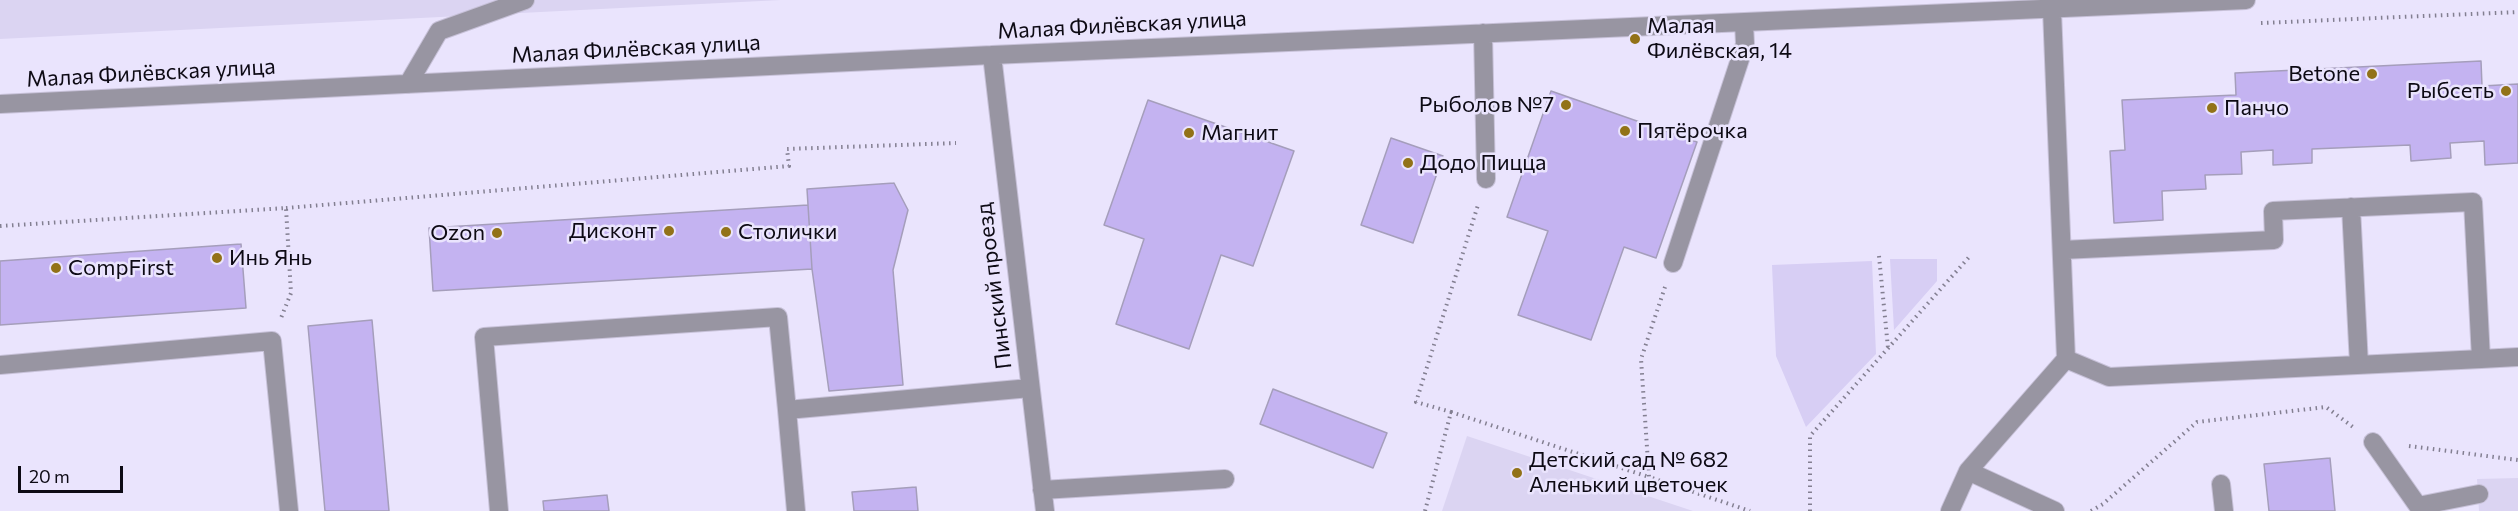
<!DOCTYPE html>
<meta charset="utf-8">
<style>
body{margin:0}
#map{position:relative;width:2518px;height:511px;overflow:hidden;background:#eae4fd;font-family:Commissioner,sans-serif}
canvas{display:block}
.scale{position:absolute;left:18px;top:466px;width:105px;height:27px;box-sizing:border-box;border:3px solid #0d0a14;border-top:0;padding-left:8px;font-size:18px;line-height:21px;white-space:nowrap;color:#0d0a14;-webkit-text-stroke:4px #eae4fd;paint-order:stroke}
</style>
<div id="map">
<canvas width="2518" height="511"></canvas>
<div class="scale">20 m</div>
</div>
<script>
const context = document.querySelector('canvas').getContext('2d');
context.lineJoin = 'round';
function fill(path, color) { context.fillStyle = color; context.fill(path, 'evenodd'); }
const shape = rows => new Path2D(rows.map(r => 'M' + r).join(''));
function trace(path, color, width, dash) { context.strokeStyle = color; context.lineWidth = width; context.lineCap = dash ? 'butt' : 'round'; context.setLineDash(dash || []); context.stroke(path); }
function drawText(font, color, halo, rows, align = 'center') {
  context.font = font + ' Commissioner,sans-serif'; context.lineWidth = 5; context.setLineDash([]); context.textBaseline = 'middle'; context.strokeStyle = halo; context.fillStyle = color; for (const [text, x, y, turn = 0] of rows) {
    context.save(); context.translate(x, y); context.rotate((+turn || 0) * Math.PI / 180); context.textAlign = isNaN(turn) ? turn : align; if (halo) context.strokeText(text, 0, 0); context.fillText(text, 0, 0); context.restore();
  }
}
const built = shape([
 [0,0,781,0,0,39],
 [1467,436,1693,511,1442,511],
 [2518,478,2518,511,2479,511,2477,479]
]);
const green = shape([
 [1890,259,1937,259,1937,281,1894,330],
 [1872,261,1876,354,1806,427,1776,356,1772,265]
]);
const building = shape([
 [2481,61,2482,86,2518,84,2518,163,2485,165,2484,141,2450,143,2451,158,2411,161,2410,145,2312,149,2312,163,2273,165,2273,150,2241,152,2242,174,2205,175,2206,189,2162,191,2163,220,2114,223,2110,151,2125,150,2122,100,2236,95,2235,73,2481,61],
 [1551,91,1697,142,1656,258,1624,247,1591,340,1518,315,1548,231,1507,217,1551,91],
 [1148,100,1294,151,1253,266,1221,255,1189,349,1116,324,1144,239,1104,225,1148,100],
 [1391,138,1443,156,1413,243,1361,225,1391,138],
 [894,183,908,210,893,270,903,385,829,391,812,269,807,189,894,183],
 [808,205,812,269,433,291,429,228,808,205],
 [241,244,246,308,0,325,0,261,241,244],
 [372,320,389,511,325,511,308,326,372,320],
 [1273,389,1387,433,1373,468,1260,424,1273,389],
 [2330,458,2335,511,2269,511,2264,464,2330,458],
 [916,487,918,511,854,511,852,492,916,487],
 [607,495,609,511,544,511,543,501,607,495]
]);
const path = shape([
 [2261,23,2518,12],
 [286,208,789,166,787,149,956,143],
 [0,226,286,208,291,293,281,318],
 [1879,256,1888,348],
 [1665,287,1641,359,1649,477,1750,511],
 [1451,412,1649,477],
 [2409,446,2518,460],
 [1425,511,1451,412,1416,402,1478,205],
 [1810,511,1810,436,1970,256],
 [2091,511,2103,504,2197,422,2326,407,2353,427]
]);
const minor = shape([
 [2052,10,2066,359,2109,377,2481,359],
 [1483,33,1486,179],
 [992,55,1045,511],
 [408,84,439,31,525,0],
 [0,104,992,55,2246,0],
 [2351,207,2359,365],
 [2062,250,2274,240,2273,211,2473,202,2481,359,2518,357],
 [1673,263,1745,44,1744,23],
 [0,365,272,341,289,511],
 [2373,442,2418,506,2479,494],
 [1968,471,2066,359],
 [2221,484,2224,511],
 [1042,490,1225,479],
 [499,511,484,337,778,317,787,410],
 [796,511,787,410,1030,388],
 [1950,511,1968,471,2055,511]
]);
const markers = [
 [1635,39,6,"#927218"],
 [2372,74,6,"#927218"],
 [2506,91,6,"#927218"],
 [1566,105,6,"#927218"],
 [2212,108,6,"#927218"],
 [1625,131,6,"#927218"],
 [1189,133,6,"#927218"],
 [1408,163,6,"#927218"],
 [669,231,6,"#927218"],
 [726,232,6,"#927218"],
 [497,233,6,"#927218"],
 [217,258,6,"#927218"],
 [56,268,6,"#927218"],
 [1517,473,6,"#927218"]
];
const streetNames = [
 ["Малая Филёвская улица",1122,25,-3],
 ["Малая Филёвская улица",636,49,-3],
 ["Малая Филёвская улица",151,73,-3],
 ["Пинский проезд",994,286,-97]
];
const poiNames = [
 ["Малая",1647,26],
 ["Филёвская, 14",1647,51],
 ["Betone",2360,74,"right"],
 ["Рыбсеть",2494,91,"right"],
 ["Рыболов №7",1554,105,"right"],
 ["Панчо",2224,108],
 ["Пятёрочка",1637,131],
 ["Магнит",1201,133],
 ["Додо Пицца",1420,163],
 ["Дисконт",657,231,"right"],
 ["Столички",738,232],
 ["Ozon",485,233,"right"],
 ["Инь Янь",229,258],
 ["CompFirst",68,268],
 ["Детский сад № 682",1529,460],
 ["Аленький цветочек",1529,485]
];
fill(built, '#dbd4f2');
fill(green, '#d7cef4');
fill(building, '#c4b3f1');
trace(building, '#a59ebb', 1.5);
trace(minor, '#c7c1d8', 20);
trace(path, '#837f91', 4, [1.5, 4.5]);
trace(minor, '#9895a2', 18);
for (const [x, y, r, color] of markers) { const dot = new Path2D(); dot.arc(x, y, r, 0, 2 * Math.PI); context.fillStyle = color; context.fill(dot); trace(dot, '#eae4fd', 2); }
drawText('22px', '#0d0a14', '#eae4fd', streetNames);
drawText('22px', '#0d0a14', '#eae4fd', poiNames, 'left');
</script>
